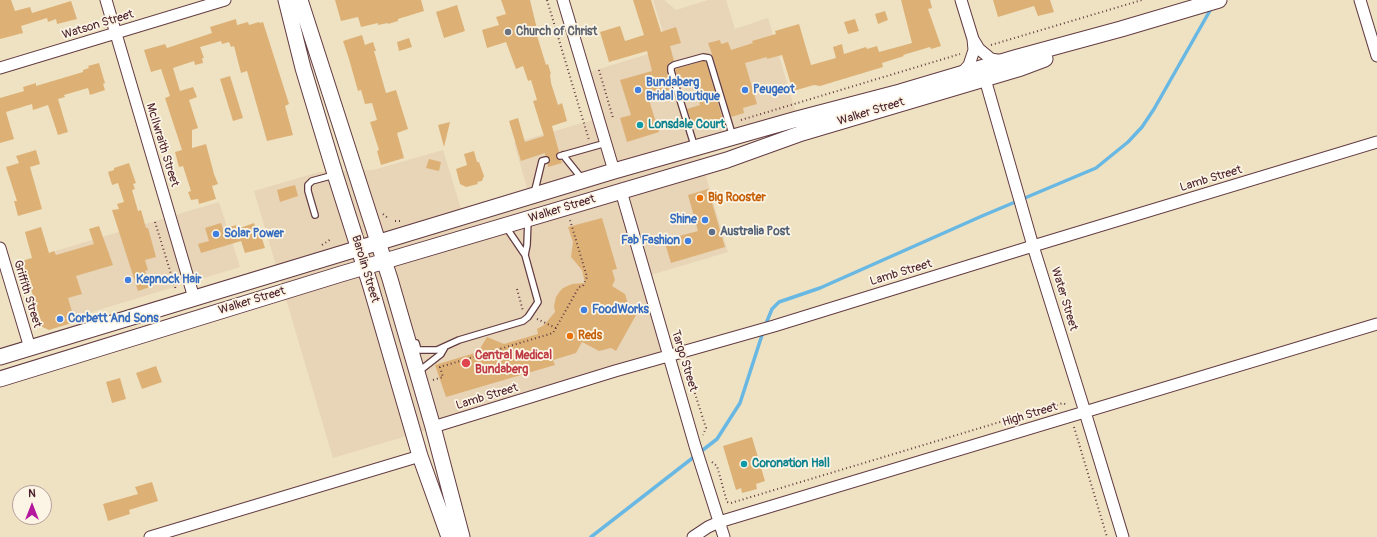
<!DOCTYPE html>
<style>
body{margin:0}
#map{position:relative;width:1377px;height:537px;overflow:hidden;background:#eee2c3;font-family:Pangolin,sans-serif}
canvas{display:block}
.north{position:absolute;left:12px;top:485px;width:40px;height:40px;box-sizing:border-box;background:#fcf5e5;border:1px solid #b59f9b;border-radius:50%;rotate:0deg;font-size:11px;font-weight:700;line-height:16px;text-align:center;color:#4a1f2b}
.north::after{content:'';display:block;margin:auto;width:14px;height:18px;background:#b5179e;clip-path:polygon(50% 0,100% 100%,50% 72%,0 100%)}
</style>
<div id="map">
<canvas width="1377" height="537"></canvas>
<div class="north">N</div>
</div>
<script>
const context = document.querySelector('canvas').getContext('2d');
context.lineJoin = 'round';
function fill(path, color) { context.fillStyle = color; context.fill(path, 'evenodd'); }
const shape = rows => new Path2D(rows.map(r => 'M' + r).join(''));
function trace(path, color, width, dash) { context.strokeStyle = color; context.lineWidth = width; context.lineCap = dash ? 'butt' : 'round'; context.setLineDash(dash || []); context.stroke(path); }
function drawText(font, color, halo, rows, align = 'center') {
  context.font = font + ' Pangolin,sans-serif'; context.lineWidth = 3.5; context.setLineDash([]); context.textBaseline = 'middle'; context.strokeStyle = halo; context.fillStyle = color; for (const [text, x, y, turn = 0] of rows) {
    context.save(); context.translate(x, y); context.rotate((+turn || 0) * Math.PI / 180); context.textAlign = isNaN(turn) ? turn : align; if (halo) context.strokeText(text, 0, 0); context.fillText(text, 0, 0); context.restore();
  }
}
const built = shape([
 [653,0,664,0,676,10,708,0,726,0,735,29,768,18,800,127,700,156,728,252,647,276,670,357,333,458,254,191,319,172,373,170,443,150,466,225,532,205,514,143,599,118,586,73,668,48],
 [219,202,240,267,49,325,41,321,22,261]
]);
const stream = shape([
 [765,326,772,309,779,302,820,288,982,216,1096,168,1128,142,1142,127,1154,109,1212,7],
 [591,537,717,439,740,403,763,332]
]);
const building = shape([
 [0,0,11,0,15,11,30,7,32,13,71,1,77,19,57,24,56,19,48,22,47,18,21,26,23,33,0,39],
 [335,0,421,0,424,11,398,19,398,21,388,24,388,23,378,25,378,23,361,27,358,17,341,21],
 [501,0,530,0,537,29,535,29,546,65,548,64,551,74,550,74,551,83,558,105,562,103,567,121,552,126,559,152,556,157,557,159,561,160,562,163,548,167,548,164,550,162,550,159,545,156,545,153,521,161,509,121,518,118,525,142,544,136,533,101,537,100,531,80,528,81,523,66,516,69,506,42,487,48,482,30,499,25,496,17,506,14],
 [633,0,651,0,661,32,676,27,681,43,670,46,674,61,669,63,667,67,667,72,671,85,668,86,669,90,653,94,655,98,649,100,659,132,627,142,620,118,631,115,620,80,652,71,647,51,609,62,600,32,620,26,625,41,644,35],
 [901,0,930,0,932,8,928,9,941,46,931,49,930,47,903,55,904,56,882,63,883,67,820,86,814,85,793,91,782,55,767,59,767,57,745,63,757,104,743,108,744,113,731,117,713,57,708,43,720,40,721,44,728,42,731,50,753,43,752,41,776,34,775,31,799,24,811,65,836,58,833,47,842,44,844,54,866,47,867,49,877,46,879,52,912,43],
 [993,0,1050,0,1054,12,1038,16,1034,6,998,17],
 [457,5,465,31,444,38,436,12],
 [885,11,888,20,878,24,875,14],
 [236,19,237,25,248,22,249,25,259,22,260,23,263,22,289,104,285,106,293,135,267,141,247,71,241,73,234,46,231,47,229,42,222,44,221,41,200,47,204,58,202,58,203,63,195,65,194,61,173,68,180,91,193,87,197,97,189,100,198,128,192,130,192,148,206,144,214,174,218,184,212,186,216,199,199,204,198,199,191,200,188,192,191,191,183,166,179,167,175,152,182,150,165,98,170,96,161,69,151,72,144,50,165,44,167,48,212,33,210,27],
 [855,19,859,31,848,34,844,22],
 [362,35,365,45,373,42,376,51,374,51,386,93,396,90,408,129,397,133,404,158,381,165,377,151,379,150,370,122,377,120,372,103,365,104,361,90,358,91,349,59,343,41],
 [409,38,412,47,399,51,397,42],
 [703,61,706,62,723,120,709,124,708,122,693,126,687,109,700,105,692,79,679,83,675,69],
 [99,63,105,83,103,84,105,90,90,95,88,88,64,95,65,97,58,99,68,132,58,135,48,105,33,110,32,104,6,112,14,139,0,143,0,98,24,91,23,87,36,83,36,86,83,72,83,70,89,68,88,66],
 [230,76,243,118,233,121,220,79],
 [450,122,444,147,438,125],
 [36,150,40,164,30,167,42,209,18,216,14,201,17,201,6,167,19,163,16,156],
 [474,151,477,162,479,162,484,176,482,181,477,182,478,184,466,187,460,184,456,169,467,165,464,154],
 [429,159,441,162,439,171,426,168],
 [129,163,136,183,133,184,135,189,132,190,138,211,141,210,146,228,148,228,156,257,145,260,148,270,145,271,150,287,138,291,112,210,119,209,117,204,124,202,118,183,112,185,108,172,114,170,114,168],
 [295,185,298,196,280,202,277,190],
 [708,189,725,247,671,263,664,240,698,231,688,195],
 [602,218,617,269,612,270,615,280,612,286,625,294,630,311,636,315,616,351,611,348,599,351,582,342,576,353,553,360,555,365,446,397,435,365,478,352,487,337,504,344,538,334,537,329,544,325,555,312,554,306,556,297,560,291,563,288,572,284,585,283,582,270,571,257,573,242,568,227],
 [221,223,223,229,236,225,237,229,254,223,255,227,258,226,265,248,245,253,241,241,201,253,198,244,209,241,205,228],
 [99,226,113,265,76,276,82,294,68,298,75,322,49,330,38,325,41,321,22,261,32,258,25,232,41,227,49,253,54,251,56,255,94,244,89,229],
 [156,366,162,382,142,389,136,373],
 [120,378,126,399,112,403,106,382],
 [752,437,765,481,756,484,757,489,742,493,741,488,736,490,723,446],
 [152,482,158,501,129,510,130,514,108,521,103,504,138,494,135,487]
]);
const path = shape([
 [547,0,589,140],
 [991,45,1142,0],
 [599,70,613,118],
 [741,120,960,54],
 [383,214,389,219],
 [395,221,401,221],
 [155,222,176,290],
 [322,245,331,239],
 [517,289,523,311],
 [537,319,556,328],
 [688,362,689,375,706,428,703,435],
 [433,380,443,377,440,367,553,333,579,287,583,286,587,277,570,220],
 [1074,427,1107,537],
 [712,462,717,466,727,502,731,503,1063,403,1067,405]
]);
const lane = shape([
 [695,148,671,71,671,67,674,65,703,57,709,58,733,137],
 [563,155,583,180],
 [560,156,606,143],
 [534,194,542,161,546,160],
 [315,215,308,191,308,185,312,181,334,175],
 [506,227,525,255],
 [416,343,418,350,437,350,459,340,523,321,528,317,538,302,525,255,527,245,528,220],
 [418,372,441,354,445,347]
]);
const street = shape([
 [106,0,194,298],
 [563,0,614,171],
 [1360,0,1377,56],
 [973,39,979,49,991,59,1003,61],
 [0,68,225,0],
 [983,72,1033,246,1085,412,1123,537],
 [961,74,969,65,974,50,973,39,961,0],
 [621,191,695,446,724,537],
 [0,248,30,348],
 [433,427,615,371,774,326,1033,246,1377,142],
 [150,537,420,456],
 [693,537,708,527,719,522,1377,324]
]);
const secondary = shape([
 [286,0,303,68,335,174,370,284,420,456,449,537],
 [300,0,390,279,433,427,462,537],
 [0,357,614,171,797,119,900,92,1018,57,1121,29,1219,0],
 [0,379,341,274,727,160,802,133,1021,68,1045,59]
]);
const markers = [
 [508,32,4,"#6b7280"],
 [638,90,4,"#3f7fe0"],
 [745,90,4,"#3f7fe0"],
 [640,125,4,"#0f9aa8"],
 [700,198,4,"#e8710a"],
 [705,220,4,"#3f7fe0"],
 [712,232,4,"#5c6f8a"],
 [216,234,4,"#3f7fe0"],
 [688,241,4,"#3f7fe0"],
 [128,280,4,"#3f7fe0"],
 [584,310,4,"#3f7fe0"],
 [60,319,4,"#3f7fe0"],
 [570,336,4,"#e8710a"],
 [466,363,5,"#e0444e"],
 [744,464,4,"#0f9aa8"]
];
const streetNames = [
 ["Watson Street",98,25,-17],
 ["Walker Street",871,112,-17],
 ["McIlwraith Street",162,145,73],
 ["Lamb Street",1211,179,-17],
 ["Walker Street",562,209,-17],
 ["Barolin Street",365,269,73],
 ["Lamb Street",901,273,-17],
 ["Griffith Street",27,294,73],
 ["Water Street",1064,299,73],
 ["Walker Street",252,301,-17],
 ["Targo Street",684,361,73],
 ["Lamb Street",487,397,-17],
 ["High Street",1030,415,-17]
];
const worshipNames = [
 ["Church of Christ",516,32]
];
const shopNames = [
 ["Bundaberg",646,83],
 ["Bridal Boutique",646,97],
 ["Peugeot",753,90],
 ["Shine",697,220,"right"],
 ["Solar Power",224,234],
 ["Fab Fashion",680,241,"right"],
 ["Kepnock Hair",136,280],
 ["FoodWorks",592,310],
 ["Corbett And Sons",68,319]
];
const cultureNames = [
 ["Lonsdale Court",648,125],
 ["Coronation Hall",752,464]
];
const foodNames = [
 ["Big Rooster",708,198],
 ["Reds",578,336]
];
const serviceNames = [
 ["Australia Post",720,232]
];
const healthNames = [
 ["Central Medical",475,356],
 ["Bundaberg",475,370]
];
fill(built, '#e8d4b7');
trace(stream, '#69b8e3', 3.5);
fill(building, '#ddb176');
trace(lane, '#633c42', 8);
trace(street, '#633c42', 13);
trace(secondary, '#633c42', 17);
trace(path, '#633c42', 2, [1, 3]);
trace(lane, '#fff', 5.5);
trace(street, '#fff', 11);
trace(secondary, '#fff', 15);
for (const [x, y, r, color] of markers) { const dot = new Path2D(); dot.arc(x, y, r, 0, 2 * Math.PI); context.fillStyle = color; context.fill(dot); trace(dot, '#fcf5e5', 1.5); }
drawText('12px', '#4a1f2b', '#fcf5e5', streetNames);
drawText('bold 12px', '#5b616d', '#fcf5e5', worshipNames, 'left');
drawText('bold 12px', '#366cbe', '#fcf5e5', shopNames, 'left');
drawText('bold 12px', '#0d838f', '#fcf5e5', cultureNames, 'left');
drawText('bold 12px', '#c56008', '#fcf5e5', foodNames, 'left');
drawText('bold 12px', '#4e5e75', '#fcf5e5', serviceNames, 'left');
drawText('bold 12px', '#be3a42', '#fcf5e5', healthNames, 'left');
</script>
